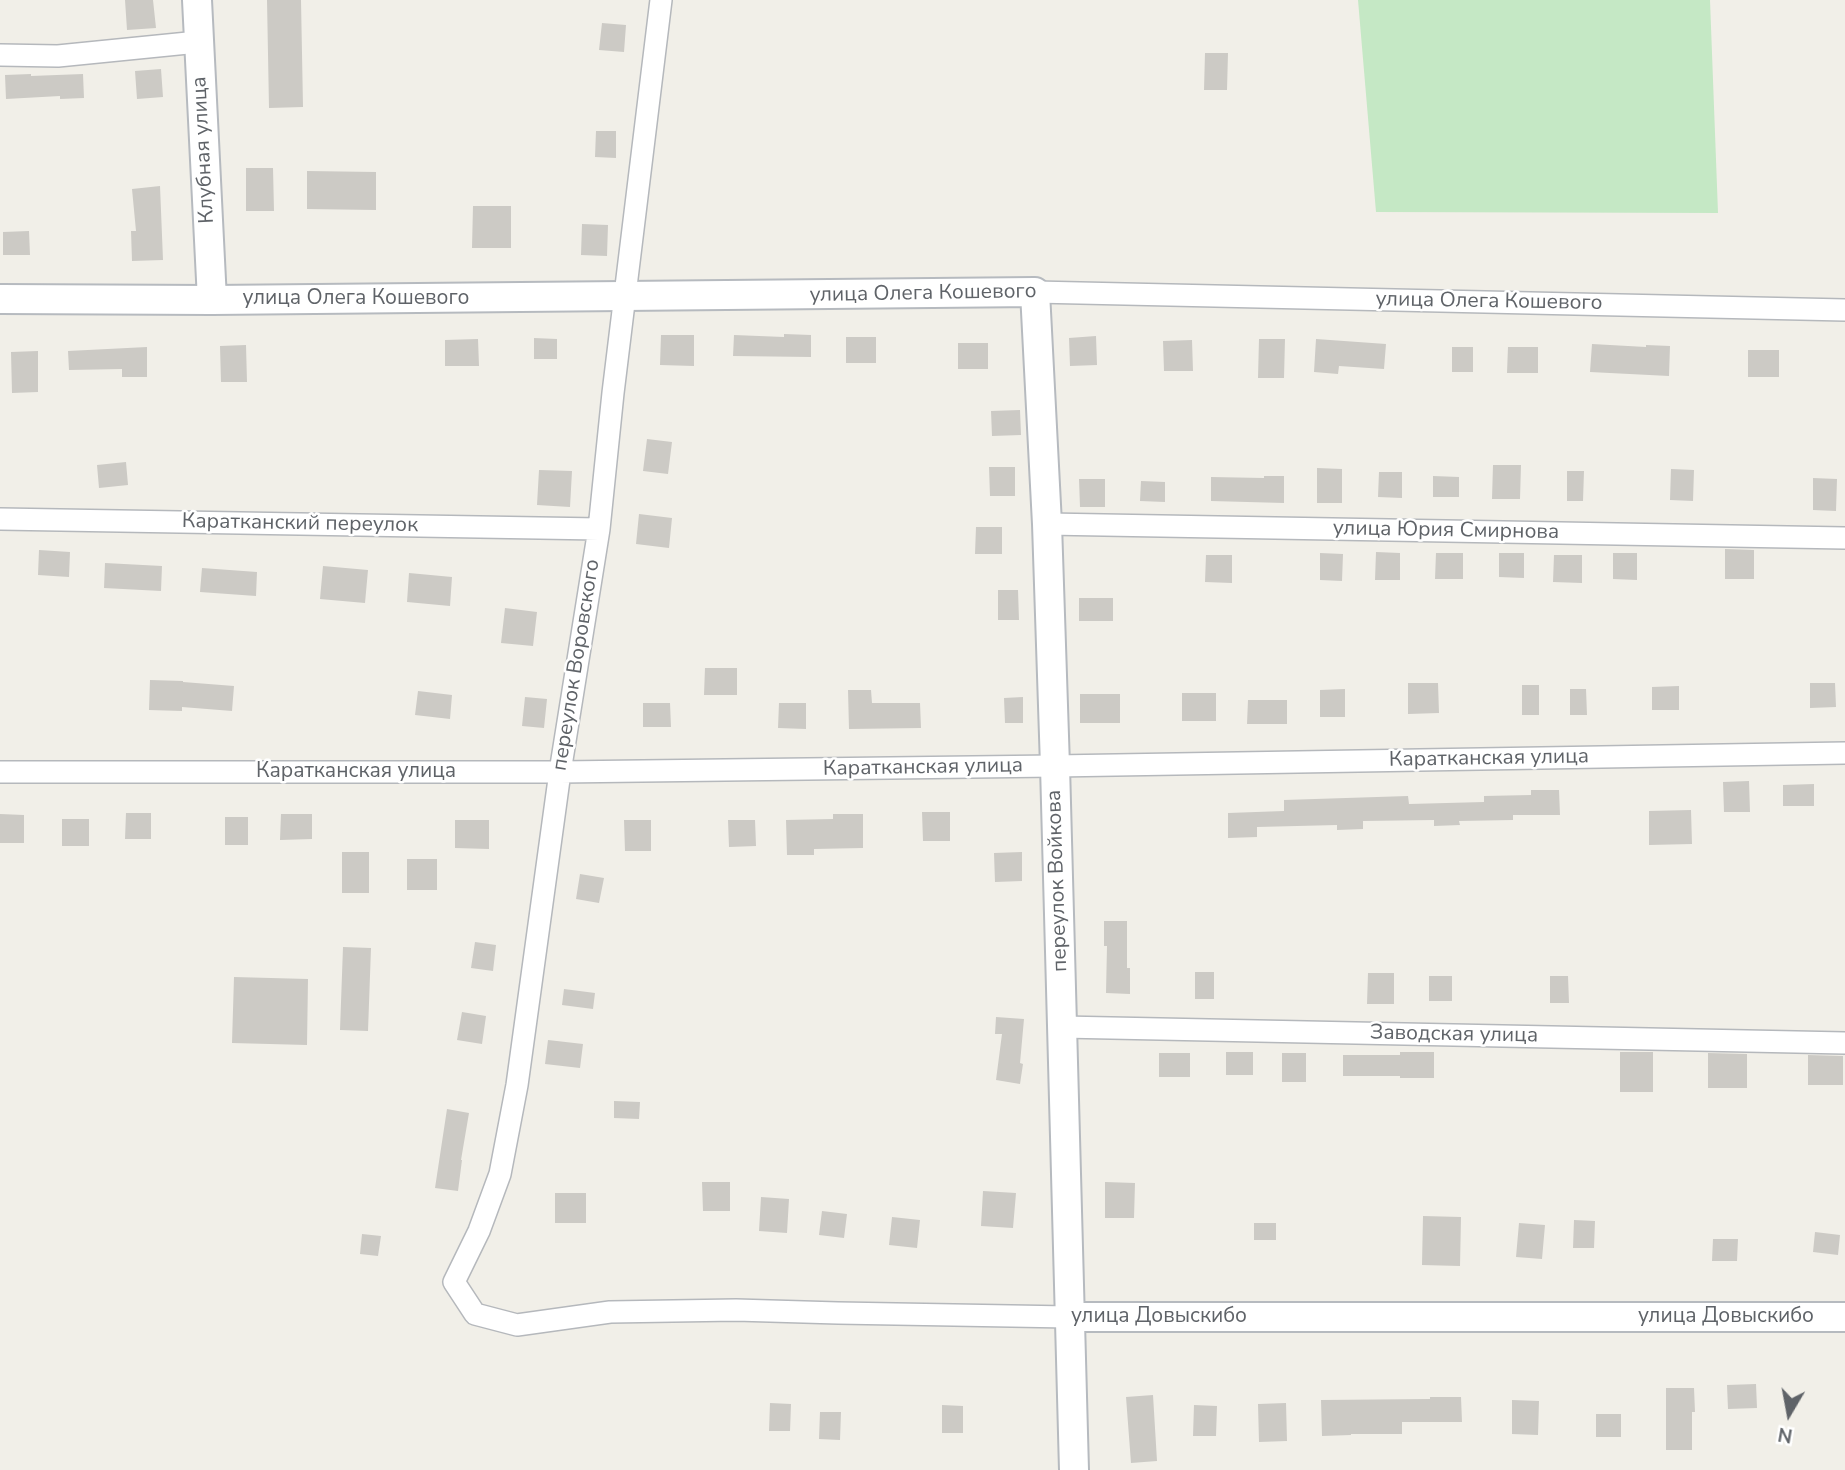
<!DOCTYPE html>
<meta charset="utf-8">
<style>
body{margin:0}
#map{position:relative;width:1845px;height:1470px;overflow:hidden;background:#f1efe8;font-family:"Nunito Sans",sans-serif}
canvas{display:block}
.north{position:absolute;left:1754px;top:1379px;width:70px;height:70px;-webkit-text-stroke:5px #fff;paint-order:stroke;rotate:190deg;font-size:19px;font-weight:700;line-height:28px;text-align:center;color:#5f6368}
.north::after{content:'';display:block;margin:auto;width:24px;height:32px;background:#5f6368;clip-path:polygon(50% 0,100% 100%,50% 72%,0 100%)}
</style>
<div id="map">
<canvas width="1845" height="1470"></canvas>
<div class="north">N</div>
</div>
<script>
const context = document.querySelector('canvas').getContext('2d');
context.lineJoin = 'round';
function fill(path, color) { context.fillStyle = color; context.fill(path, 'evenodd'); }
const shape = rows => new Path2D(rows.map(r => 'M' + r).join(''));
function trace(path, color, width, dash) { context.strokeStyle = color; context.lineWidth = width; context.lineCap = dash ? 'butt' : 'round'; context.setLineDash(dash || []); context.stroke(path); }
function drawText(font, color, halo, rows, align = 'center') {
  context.font = font + ' "Nunito Sans",sans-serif'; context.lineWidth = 5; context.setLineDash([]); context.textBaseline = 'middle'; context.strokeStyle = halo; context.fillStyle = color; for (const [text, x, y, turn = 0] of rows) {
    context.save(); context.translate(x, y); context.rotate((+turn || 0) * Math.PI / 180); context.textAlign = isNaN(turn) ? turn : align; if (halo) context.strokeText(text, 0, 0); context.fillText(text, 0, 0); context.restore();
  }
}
const green = shape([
 [1358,0,1710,0,1718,213,1376,212]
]);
const building = shape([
 [125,0,153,0,156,28,127,30],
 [267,0,301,0,303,107,269,108],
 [602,23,626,25,624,52,599,50],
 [1205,53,1228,53,1227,90,1204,90],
 [161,69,163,97,137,99,135,71],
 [31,74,31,76,83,74,84,98,60,99,60,96,6,99,5,75],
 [596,131,616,131,616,158,595,157],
 [246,168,273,168,274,211,246,211],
 [307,171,376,172,376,210,307,209],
 [160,186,163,260,132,261,131,231,136,231,132,189],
 [473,206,511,206,511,248,472,248],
 [582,224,608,225,607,256,581,255],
 [29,231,30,255,3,255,3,232],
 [784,334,811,335,811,357,733,356,734,335,784,337],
 [661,335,694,335,694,366,660,365],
 [1096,336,1097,365,1070,366,1069,338],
 [846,337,876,337,876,363,846,363],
 [534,338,557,339,557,359,534,359],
 [478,339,479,366,445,366,445,340],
 [1259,339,1285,339,1284,378,1258,378],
 [1316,339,1386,344,1384,369,1339,366,1338,374,1314,372],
 [1192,340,1193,371,1164,371,1163,341],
 [958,343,988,343,988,369,958,369],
 [1592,344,1646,347,1646,345,1670,346,1669,376,1590,372],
 [246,345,247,382,221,382,220,346],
 [147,347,147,377,122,377,122,369,69,370,68,351],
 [1452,347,1473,347,1473,372,1452,372],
 [1508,347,1538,347,1538,373,1507,373],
 [1748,350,1779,350,1779,377,1748,377],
 [38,351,38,392,12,393,11,352],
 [1020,410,1021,435,992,436,991,411],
 [647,439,672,442,668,474,643,471],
 [126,462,128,485,99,488,97,465],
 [1493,465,1521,465,1520,499,1492,499],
 [989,467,1015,467,1015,496,990,496],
 [1317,468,1342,469,1342,503,1317,503],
 [1671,469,1694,470,1693,501,1670,500],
 [539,470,572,471,570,507,537,505],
 [1567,471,1584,471,1583,501,1567,501],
 [1379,472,1402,472,1402,498,1378,497],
 [1264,476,1284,476,1284,503,1211,501,1211,477,1264,478],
 [1433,476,1459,477,1459,497,1433,497],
 [1813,478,1837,479,1836,511,1813,510],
 [1079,479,1105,479,1105,507,1080,507],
 [1141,481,1165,482,1165,502,1140,501],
 [639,514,672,518,669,548,636,544],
 [976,527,1002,527,1002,554,975,554],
 [1725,549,1754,550,1754,579,1725,579],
 [39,550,70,552,69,577,38,575],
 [1376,552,1400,553,1400,580,1375,580],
 [1320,553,1343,554,1342,581,1320,580],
 [1436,553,1463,553,1463,579,1435,579],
 [1499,553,1524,553,1524,578,1499,577],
 [1613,553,1637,553,1637,580,1613,579],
 [1206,555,1232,555,1232,583,1205,582],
 [1554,555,1582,555,1582,583,1553,582],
 [105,563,162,566,161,591,104,588],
 [323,566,368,570,365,603,320,599],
 [202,568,257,572,256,596,200,592],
 [409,573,452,577,450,606,407,602],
 [998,590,1018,590,1019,620,998,620],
 [1079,598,1113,598,1113,621,1079,621],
 [505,608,537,612,533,646,501,643],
 [705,668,737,668,737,695,704,695],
 [150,680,183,681,183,682,234,686,232,711,182,707,182,711,149,710],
 [1408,683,1438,683,1439,713,1408,714],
 [1810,683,1835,683,1836,707,1810,708],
 [1522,685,1539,685,1539,715,1522,715],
 [1679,686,1679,710,1652,710,1652,687],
 [1345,689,1345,717,1320,717,1320,690],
 [1570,689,1586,689,1587,715,1570,715],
 [848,690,871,690,872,703,920,703,921,728,849,729],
 [418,691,452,695,450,719,415,715],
 [1182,693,1216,693,1216,721,1182,721],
 [1080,694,1120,694,1120,723,1080,723],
 [525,697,547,699,544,728,522,726],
 [1023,697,1023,723,1005,723,1004,698],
 [1248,700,1287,700,1287,724,1247,724],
 [643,703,670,703,671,727,643,727],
 [779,703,806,703,806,729,778,728],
 [1749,781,1750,812,1724,812,1723,782],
 [1814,784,1814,806,1783,806,1783,785],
 [1531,790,1559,790,1560,815,1513,815,1513,820,1459,821,1460,825,1434,826,1434,820,1363,821,1363,829,1337,830,1337,825,1257,827,1257,837,1228,838,1228,813,1284,811,1284,800,1408,796,1409,804,1484,802,1484,796,1531,795],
 [1691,810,1692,844,1649,845,1649,811],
 [922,812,950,812,950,841,923,841],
 [126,813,151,813,151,839,125,839],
 [0,814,24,815,24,843,0,843],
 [281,814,312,814,312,839,280,840],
 [833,814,863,814,863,848,814,849,814,855,787,855,786,820,833,819],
 [225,817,248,817,248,845,225,845],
 [62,819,89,819,89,846,62,846],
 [455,820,489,820,489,849,455,848],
 [624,820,651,820,651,851,625,851],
 [728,820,755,820,756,846,729,847],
 [342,852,369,852,369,893,342,893],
 [1022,852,1022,881,995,882,994,853],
 [407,859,437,859,437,890,407,890],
 [580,874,604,878,599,903,576,899],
 [1104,921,1127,921,1127,968,1130,968,1130,994,1106,993,1107,946,1104,946],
 [475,942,496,945,493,971,471,968],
 [343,947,371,948,368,1031,340,1030],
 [1195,972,1214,972,1214,999,1195,999],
 [1368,973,1394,973,1394,1004,1367,1004],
 [1429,976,1452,976,1452,1001,1429,1001],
 [1550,976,1568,976,1569,1003,1550,1003],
 [234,977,308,979,307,1045,232,1043],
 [564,989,595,993,593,1009,562,1005],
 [462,1012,486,1016,482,1044,457,1040],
 [996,1017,1024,1019,1020,1063,1023,1064,1020,1084,996,1080,1002,1034,995,1034],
 [548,1040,583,1044,580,1068,545,1064],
 [1226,1052,1253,1052,1253,1075,1226,1075],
 [1400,1052,1434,1052,1434,1078,1400,1078,1400,1076,1343,1076,1343,1055,1400,1055],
 [1620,1052,1653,1052,1653,1092,1620,1092],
 [1159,1053,1190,1053,1190,1077,1159,1077],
 [1282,1053,1306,1053,1306,1082,1282,1082],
 [1708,1053,1747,1054,1747,1088,1708,1088],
 [1808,1055,1843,1056,1843,1085,1808,1085],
 [614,1101,640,1102,639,1119,614,1118],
 [447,1109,469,1113,461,1160,462,1160,458,1191,435,1188],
 [702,1182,730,1182,730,1211,703,1211],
 [1105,1182,1135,1183,1134,1218,1105,1218],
 [983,1191,1016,1193,1013,1228,981,1226],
 [555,1193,586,1193,586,1223,555,1223],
 [761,1197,789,1199,787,1233,759,1231],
 [822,1211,847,1214,844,1238,819,1235],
 [1423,1216,1461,1217,1460,1266,1422,1265],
 [892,1217,920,1220,917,1248,889,1245],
 [1574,1220,1595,1221,1594,1248,1573,1248],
 [1254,1223,1276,1223,1276,1240,1254,1240],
 [1519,1223,1545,1225,1542,1259,1516,1257],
 [1815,1232,1840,1235,1838,1255,1813,1252],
 [362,1234,381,1236,378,1256,360,1254],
 [1713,1239,1738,1239,1737,1261,1712,1261],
 [1756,1384,1757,1408,1728,1409,1727,1385],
 [1666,1388,1694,1388,1695,1412,1692,1412,1692,1450,1666,1450],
 [1153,1395,1157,1461,1131,1463,1126,1397],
 [1430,1397,1461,1397,1462,1422,1402,1422,1402,1434,1351,1434,1351,1435,1322,1436,1321,1400,1430,1399],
 [1512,1400,1539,1401,1538,1435,1512,1434],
 [770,1403,791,1404,790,1431,769,1431],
 [1286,1403,1287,1441,1259,1442,1258,1404],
 [942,1405,963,1406,963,1433,942,1433],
 [1194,1405,1217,1406,1216,1436,1193,1436],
 [820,1412,841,1412,840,1440,819,1439],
 [1596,1414,1621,1414,1621,1437,1596,1437]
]);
const street = shape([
 [661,0,613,393,599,529,560,772,517,1085,500,1174,479,1231,454,1282,475,1314,517,1325,610,1312,736,1310,838,1313,1069,1317],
 [0,55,58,56,198,42],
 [1035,292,1845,310],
 [0,519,599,529],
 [1047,524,1845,538],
 [0,772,560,772,1055,766,1845,753],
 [1062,1027,1845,1043]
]);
const secondary = shape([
 [197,0,212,300],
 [0,299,212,300,1035,292,1047,524,1055,766,1074,1470],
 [1069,1317,1845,1317]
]);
const streetNames = [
 ["Клубная улица",204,150,-93],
 ["улица Олега Кошевого",923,294,-1],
 ["улица Олега Кошевого",356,299],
 ["улица Олега Кошевого",1489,302,1],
 ["Каратканский переулок",300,524,1],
 ["улица Юрия Смирнова",1446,531,1],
 ["переулок Воровского",577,665,-81],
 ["Каратканская улица",1489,759,-1],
 ["Каратканская улица",923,768,-1],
 ["Каратканская улица",356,772],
 ["переулок Войкова",1058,881,-92],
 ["Заводская улица",1454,1035,1],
 ["улица Довыскибо",1159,1317],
 ["улица Довыскибо",1726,1317]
];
fill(green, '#c5e8c5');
fill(building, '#cccac5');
trace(street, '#b5b8bc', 24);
trace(secondary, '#b6babf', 32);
trace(street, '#fff', 21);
trace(secondary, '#fff', 28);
drawText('21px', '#5f6368', '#fff', streetNames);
</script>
